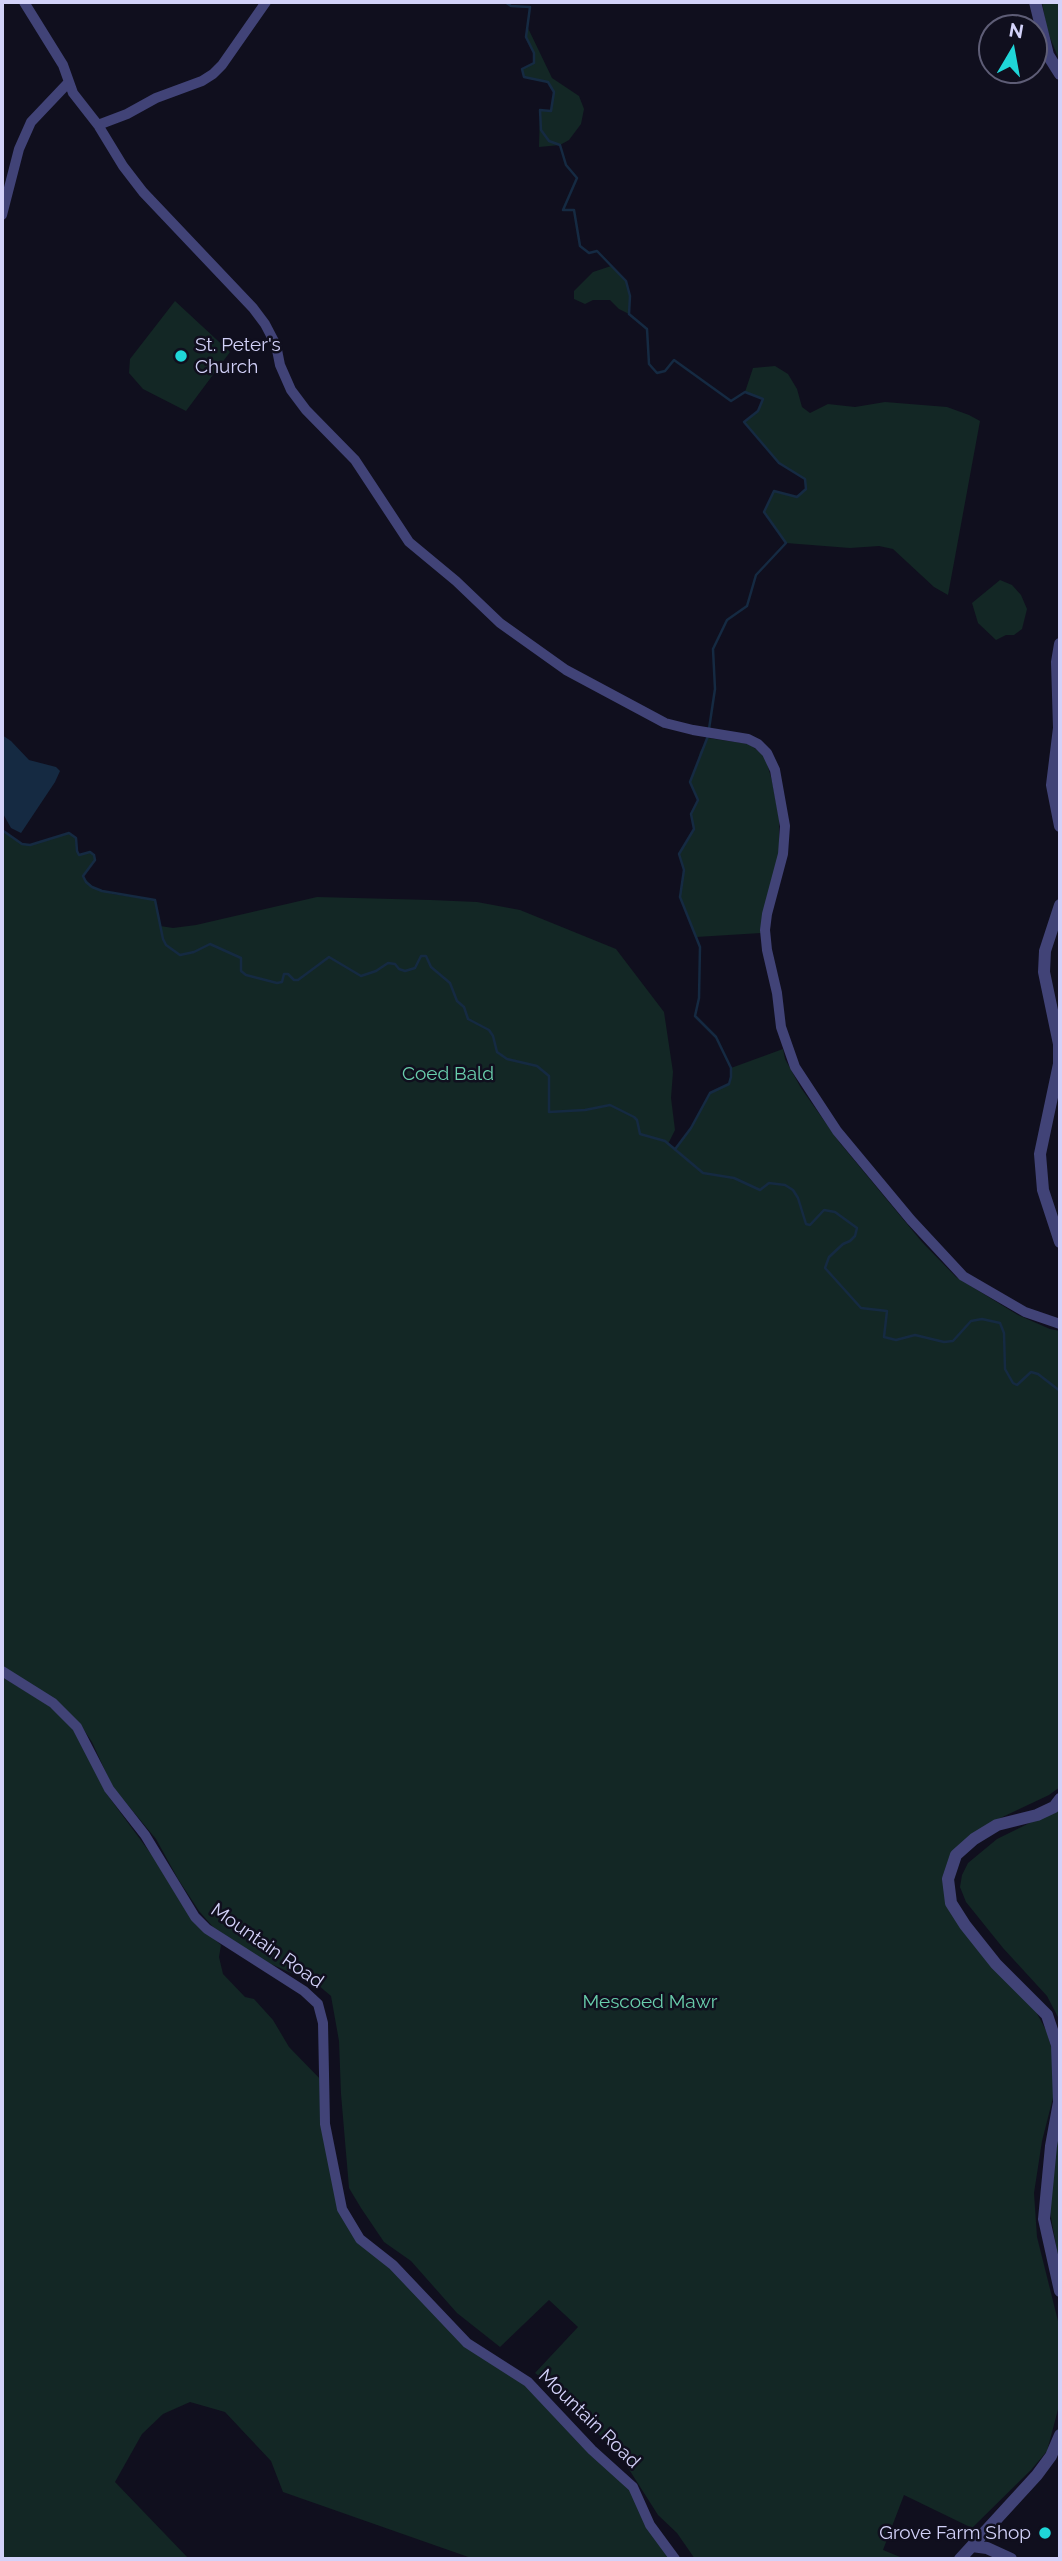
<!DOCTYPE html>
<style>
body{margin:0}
#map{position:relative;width:1062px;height:2561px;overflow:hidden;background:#100f1e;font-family:Raleway,sans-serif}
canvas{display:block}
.frame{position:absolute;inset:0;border:4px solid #d3d2f9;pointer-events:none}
.north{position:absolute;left:978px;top:14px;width:70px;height:70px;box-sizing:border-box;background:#100f1e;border:2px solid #5e5d76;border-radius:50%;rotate:10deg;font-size:19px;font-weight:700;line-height:28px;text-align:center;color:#d3d2f9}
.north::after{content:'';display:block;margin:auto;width:24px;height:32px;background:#1fd6d8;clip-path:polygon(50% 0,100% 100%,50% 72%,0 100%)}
</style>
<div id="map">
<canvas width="1062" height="2561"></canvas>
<div class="frame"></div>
<div class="north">N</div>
</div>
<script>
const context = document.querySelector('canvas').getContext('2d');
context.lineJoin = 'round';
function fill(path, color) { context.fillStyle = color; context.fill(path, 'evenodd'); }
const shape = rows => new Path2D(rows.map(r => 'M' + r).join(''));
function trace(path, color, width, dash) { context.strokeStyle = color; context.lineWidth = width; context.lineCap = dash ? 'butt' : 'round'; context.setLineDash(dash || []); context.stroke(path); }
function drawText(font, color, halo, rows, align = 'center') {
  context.font = font + ' Raleway,sans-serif'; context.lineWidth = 5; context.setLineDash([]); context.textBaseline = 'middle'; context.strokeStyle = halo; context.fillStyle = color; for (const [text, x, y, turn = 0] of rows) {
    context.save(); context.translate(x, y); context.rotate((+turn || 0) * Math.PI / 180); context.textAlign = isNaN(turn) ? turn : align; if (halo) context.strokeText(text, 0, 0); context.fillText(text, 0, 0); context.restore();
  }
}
const green = shape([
 [1042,2,1060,2,1060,62,1047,30],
 [527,26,552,78,579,96,584,109,581,124,569,140,560,145,539,147,540,110,551,111,554,92,548,82,524,77,522,69,534,62,534,53,526,37],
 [611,266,626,281,630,296,629,314,619,309,610,300,593,300,585,304,574,299,574,291,593,272],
 [175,301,230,352,186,411,143,389,129,373,130,359],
 [775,366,788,374,797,389,802,407,810,413,828,404,855,407,885,402,947,407,969,415,980,421,948,595,934,587,893,549,879,546,850,548,786,543,764,512,774,491,797,497,806,489,805,479,779,463,744,422,758,411,762,399,745,392,753,368],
 [1000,580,1012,585,1021,595,1027,609,1022,629,1014,635,1006,635,996,640,978,623,972,603],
 [708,738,749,744,765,756,772,781,779,818,779,855,761,933,696,937,680,897,684,870,679,854,694,829,691,814,698,800,690,782,696,768,700,752],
 [2,830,22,844,30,845,69,833,76,838,77,851,79,855,90,852,94,855,95,860,83,876,92,887,113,894,155,900,160,926,173,928,196,925,317,897,431,900,477,902,520,910,616,949,664,1012,673,1072,671,1098,675,1130,668,1144,676,1148,691,1128,710,1093,729,1084,731,1068,783,1049,785,1059,801,1088,840,1143,922,1242,956,1277,1018,1315,1050,1329,1060,1331,1060,1787,1049,1795,994,1821,960,1847,949,1908,1034,2008,1047,2032,1053,2054,1054,2094,1042,2141,1034,2193,1037,2237,1060,2329,1060,2402,1047,2451,1031,2470,972,2528,904,2495,883,2550,905,2559,695,2559,677,2533,658,2515,623,2460,553,2386,535,2373,578,2327,549,2300,500,2347,457,2313,411,2261,384,2242,361,2208,349,2188,341,2094,339,2041,331,1996,318,1985,262,1960,213,1927,199,1911,178,1879,156,1839,112,1786,92,1742,82,1727,2,1665],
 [2,1677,48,1705,73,1727,106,1793,154,1858,191,1919,221,1945,219,1957,223,1974,245,1997,254,1999,273,2020,289,2047,325,2084,325,2124,342,2209,360,2239,467,2343,528,2382,633,2487,675,2559,474,2559,283,2492,271,2461,225,2412,190,2402,163,2414,142,2434,115,2482,189,2559,2,2559],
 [1060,1808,1060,2021,1047,1996,1003,1948,966,1902,960,1887,962,1875,968,1863,997,1839],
 [1060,2129,1060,2267,1050,2212,1054,2148]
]);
const water = shape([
 [2,735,11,741,29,760,56,767,60,771,55,782,21,833,11,828,2,812]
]);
const stream = shape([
 [505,2,511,6,530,7,526,37,534,53,534,63,522,69,524,77,548,82,554,92,551,111,540,110,541,130,549,141,560,145,566,165,577,178,563,210,574,210,580,246,589,253,597,251,626,281,630,296,629,314,647,329,649,364,657,373,665,371,674,360,731,401,745,392,763,399,758,411,744,422,779,463,805,479,806,489,797,497,774,491,764,512,786,543,756,575,747,606,727,620,713,649,715,689,709,729],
 [2,830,22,844,30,845,69,833,76,838,77,851,79,855,90,852,94,855,95,860,83,876,86,882,92,887,102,891,155,900,163,939,166,945,180,955,194,952,210,944,241,958,241,971,246,975,277,983,282,982,284,974,288,974,294,980,298,980,329,957,361,976,376,971,388,963,395,964,399,969,405,971,415,968,421,956,426,956,431,967,450,983,457,1001,464,1007,468,1019,489,1030,493,1036,497,1052,507,1059,537,1066,549,1076,549,1112,585,1110,610,1105,634,1117,637,1120,640,1134,665,1141,703,1173,734,1178,760,1190,769,1183,785,1185,793,1190,798,1198,806,1224,810,1225,824,1210,835,1212,857,1228,855,1236,850,1241,843,1244,829,1257,825,1268,861,1308,887,1311,884,1337,896,1340,915,1335,944,1342,953,1341,971,1321,982,1319,1000,1323,1004,1333,1005,1369,1013,1383,1017,1385,1031,1372,1038,1374,1060,1391],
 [676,1148,691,1128,710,1093,729,1084,731,1077,731,1068,716,1037,695,1016,699,998,700,947,680,897,684,870,679,854,694,829,691,814,698,800,690,782,708,736]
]);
const minor = shape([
 [24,2,63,65,73,93,98,125,123,166,143,192,253,308,265,324,276,345,280,365,291,390,306,410,355,460,409,542,456,581,500,623,566,670,665,723,693,730,748,739,758,744,767,753,775,770,785,826,783,854,767,914,765,930,767,950,777,993,781,1027,795,1067,837,1131,911,1220,963,1276,1025,1312,1060,1324],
 [98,125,127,114,156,98,202,81,213,74,222,65,266,2],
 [2,215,19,149,31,122,68,83],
 [2,1671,53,1703,77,1727,109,1789,145,1835,195,1917,207,1929,304,1991,318,2004,323,2023,325,2124,342,2209,360,2239,393,2265,467,2343,528,2382,592,2450,633,2487,650,2525,675,2559]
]);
const tertiary = shape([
 [1035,2,1048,55,1060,74],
 [1060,644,1057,662,1059,728,1052,785,1060,826],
 [1060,905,1045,951,1044,972,1059,1044,1059,1064,1040,1154,1043,1190,1060,1242],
 [1060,1799,1054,1807,1037,1815,997,1825,974,1839,956,1855,948,1879,951,1903,965,1925,996,1964,1047,2015,1057,2045,1059,2102,1051,2146,1044,2219,1060,2291],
 [972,2546,987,2548,1011,2559],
 [960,2559,1037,2475,1051,2456,1060,2435]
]);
const markers = [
 [181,356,7,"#1fd6d8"],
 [1045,2533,7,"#1fd6d8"]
];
const poiNames = [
 ["St. Peter's",195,345],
 ["Church",195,367],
 ["Grove Farm Shop",1031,2533,"right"]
];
const parkNames = [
 ["Coed Bald",448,1074],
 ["Mescoed Mawr",650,2002]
];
const streetNames = [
 ["Mountain Road",267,1946,35],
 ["Mountain Road",589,2419,44]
];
fill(green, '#132725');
fill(water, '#152a42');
trace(stream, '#152a42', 2.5);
trace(minor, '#414377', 10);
trace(tertiary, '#414377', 12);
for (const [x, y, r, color] of markers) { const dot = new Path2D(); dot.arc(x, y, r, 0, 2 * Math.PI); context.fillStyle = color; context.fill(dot); trace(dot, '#100f1e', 2.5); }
drawText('19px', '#d3d2f9', '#100f1e', poiNames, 'left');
drawText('19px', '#69ceac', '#100f1e', parkNames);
drawText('19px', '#d3d2f9', '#100f1e', streetNames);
</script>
